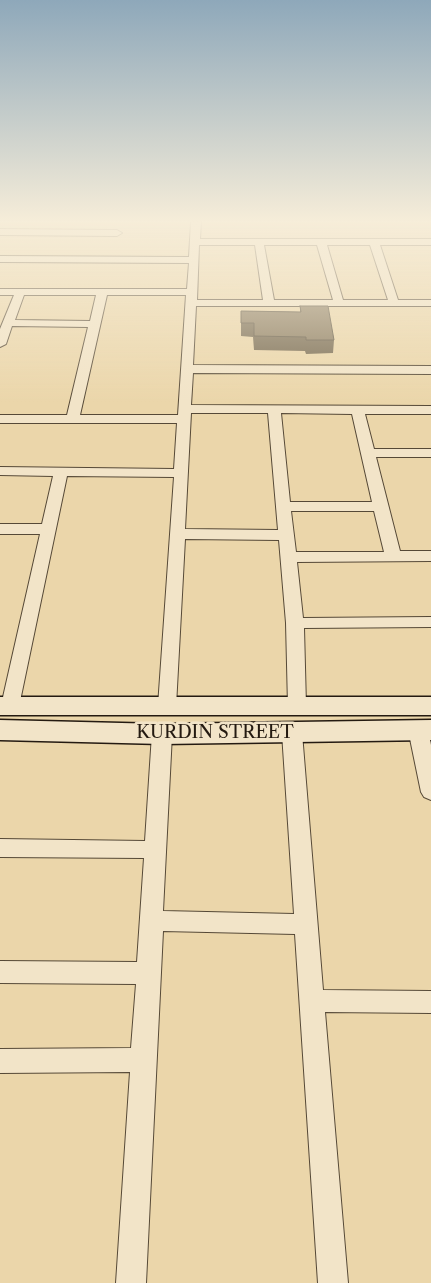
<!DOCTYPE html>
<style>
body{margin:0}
canvas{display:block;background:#ebd6aa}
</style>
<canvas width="431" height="1283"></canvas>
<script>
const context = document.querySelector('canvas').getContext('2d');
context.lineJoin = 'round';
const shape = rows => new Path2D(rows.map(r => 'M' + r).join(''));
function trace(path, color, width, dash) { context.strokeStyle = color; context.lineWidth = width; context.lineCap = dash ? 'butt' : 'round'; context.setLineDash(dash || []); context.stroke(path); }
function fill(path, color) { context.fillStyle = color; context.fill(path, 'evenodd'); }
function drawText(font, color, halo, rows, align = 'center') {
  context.font = font + ' "Libre Caslon Text",serif'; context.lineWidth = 5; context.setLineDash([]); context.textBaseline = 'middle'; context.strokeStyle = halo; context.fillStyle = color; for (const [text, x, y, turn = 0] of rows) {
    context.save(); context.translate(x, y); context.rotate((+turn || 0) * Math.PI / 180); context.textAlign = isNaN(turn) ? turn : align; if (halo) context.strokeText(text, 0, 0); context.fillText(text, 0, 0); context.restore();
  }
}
const minor = shape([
 [191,222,201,222,200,239,431,239,431,245,380,245,398,300,431,300,431,306,196,306,193,365,431,366,431,374,193,373,191,405,431,406,431,414,365,414,374,449,431,449,431,457,376,457,400,551,431,551,431,561,297,562,303,618,431,617,431,627,304,628,306,706,304,711,297,712,290,711,288,706,286,623,279,540,185,539,176,706,174,711,167,712,160,711,158,706,174,477,67,476,19,706,17,711,10,712,3,711,1,706,40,534,0,534,0,524,42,524,53,476,0,475,0,467,174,469,177,423,0,423,0,415,67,415,88,327,12,326,6,344,0,347,0,329,14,295,0,295,0,289,187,289,189,263,0,262,0,256,189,257,191,222],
 [199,245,255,245,263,300,197,300,199,245],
 [264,245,317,245,333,300,274,300,264,245],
 [327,245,370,245,388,300,343,300,327,245],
 [24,295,96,295,90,321,15,320,24,295],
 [107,295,186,295,178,415,80,415,107,295],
 [191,413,268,413,278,530,185,529,191,413],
 [281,413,352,414,372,502,290,502,281,413],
 [291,511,374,511,384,552,296,552,291,511],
 [0,229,117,230,122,233,117,236,0,235,0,229],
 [418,722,425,724,428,729,431,745,431,800,424,797,421,792,408,729,411,724,418,722],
 [292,726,299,728,302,733,323,990,431,991,431,1013,325,1012,348,1283,318,1283,295,934,163,931,146,1283,116,1283,130,1072,0,1073,0,1049,131,1048,136,984,0,983,0,961,137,962,144,858,0,857,0,839,145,841,152,734,155,729,162,727,169,729,172,734,163,911,294,914,282,733,285,728,292,726]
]);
const secondary = shape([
 [0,697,431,697,431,715,0,715,0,697],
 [0,720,162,724,431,720,431,740,162,744,0,740,0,720]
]);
const wall = shape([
 [300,306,334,340,333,353,306,354,305,351,254,350,253,337,241,336,241,311,300,312]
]);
const building = shape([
 [300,306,328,306,334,340,306,340,306,337,254,336,254,323,241,323,241,311,301,312,300,306]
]);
const streetNames = [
 ["KURDIN STREET",215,733]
];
trace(minor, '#564937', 2);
trace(secondary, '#241a11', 3);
fill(minor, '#f2e4c8');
fill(secondary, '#f2e4c8');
fill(wall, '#786b53');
fill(building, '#8b7c61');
trace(building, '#615744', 1);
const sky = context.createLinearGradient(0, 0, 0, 402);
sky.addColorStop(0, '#8ea8ba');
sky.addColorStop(0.55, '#f6edd9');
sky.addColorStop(1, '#f6edd900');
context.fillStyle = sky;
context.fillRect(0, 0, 431, 402);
drawText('18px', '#241a11', '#f2e4c8', streetNames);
</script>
